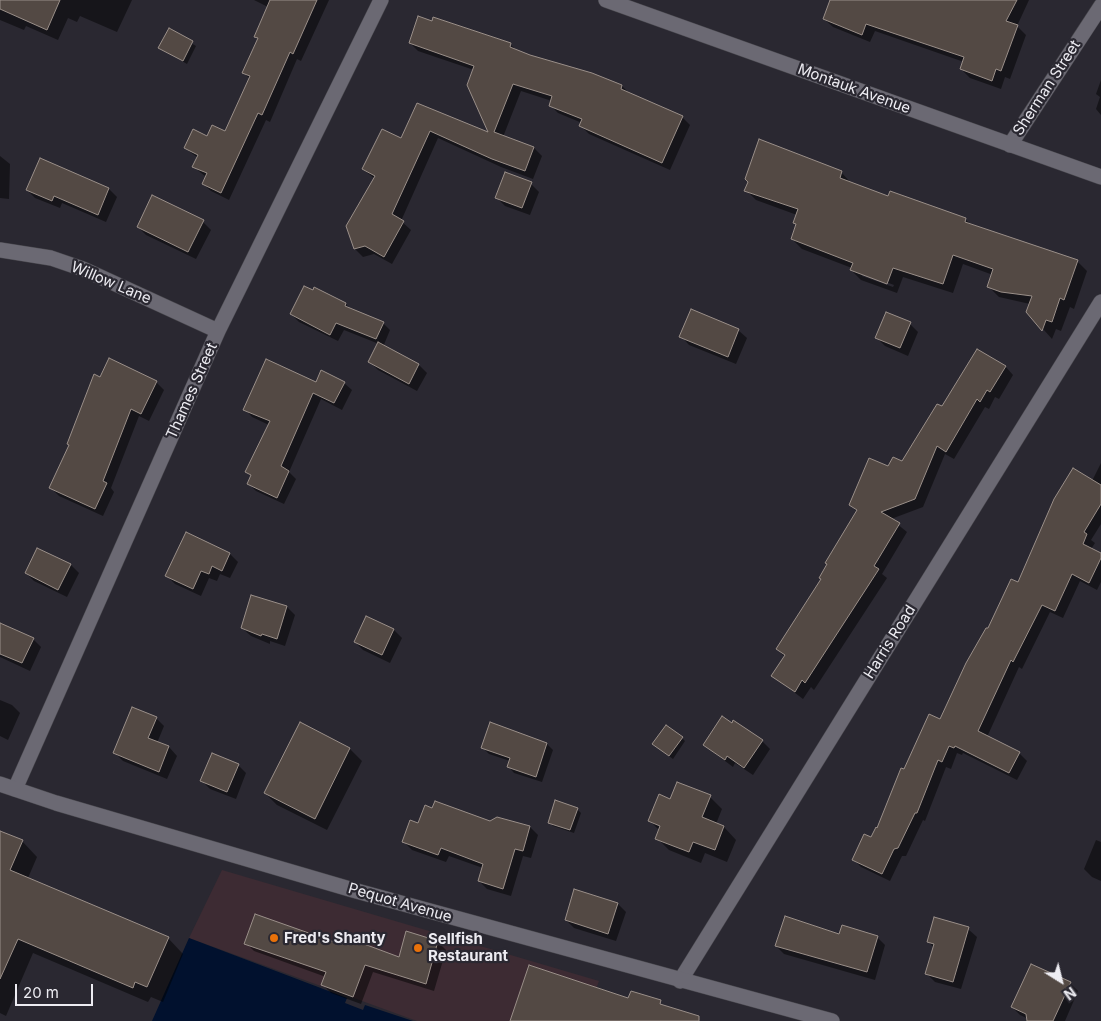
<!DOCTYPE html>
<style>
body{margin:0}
#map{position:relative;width:1101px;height:1021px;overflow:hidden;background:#2a2831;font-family:Inter,sans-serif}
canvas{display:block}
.north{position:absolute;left:1036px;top:956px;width:50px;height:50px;-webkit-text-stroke:4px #2a2831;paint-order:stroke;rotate:144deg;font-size:14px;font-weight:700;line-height:20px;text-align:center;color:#edecf2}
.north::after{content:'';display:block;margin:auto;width:18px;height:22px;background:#edecf2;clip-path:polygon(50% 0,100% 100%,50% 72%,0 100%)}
.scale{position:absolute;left:15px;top:984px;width:78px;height:22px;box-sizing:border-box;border:2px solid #edecf2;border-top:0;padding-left:6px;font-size:15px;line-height:18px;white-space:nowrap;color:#edecf2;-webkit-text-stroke:4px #2a2831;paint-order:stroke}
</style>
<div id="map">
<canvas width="1101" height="1021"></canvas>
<div class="north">N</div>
<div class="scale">20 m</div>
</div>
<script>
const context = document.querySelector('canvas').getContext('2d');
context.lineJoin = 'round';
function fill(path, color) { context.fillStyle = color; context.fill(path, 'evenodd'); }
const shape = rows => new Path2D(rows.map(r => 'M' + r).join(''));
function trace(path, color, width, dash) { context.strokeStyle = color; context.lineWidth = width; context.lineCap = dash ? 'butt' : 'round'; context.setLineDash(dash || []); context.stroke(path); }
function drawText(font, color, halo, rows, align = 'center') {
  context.font = font + ' Inter,sans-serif'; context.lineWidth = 4.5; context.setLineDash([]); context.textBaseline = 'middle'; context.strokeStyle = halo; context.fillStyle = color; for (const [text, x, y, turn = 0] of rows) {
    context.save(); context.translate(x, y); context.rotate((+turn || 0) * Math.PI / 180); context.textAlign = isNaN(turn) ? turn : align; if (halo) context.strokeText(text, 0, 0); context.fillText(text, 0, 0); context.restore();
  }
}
const commercial = shape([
 [222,870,599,981,584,1021,417,1021,189,938]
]);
const water = shape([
 [189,938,347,998,345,1003,363,1010,365,1005,413,1021,152,1021]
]);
const shadow = shape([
 [0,0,132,0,117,32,80,16,77,22,68,18,58,40,26,26,24,30,0,20],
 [254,0,329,0,301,61,297,59,270,122,266,120,229,200,211,191,203,184,206,177,194,167,198,158,185,148,207,138,226,132,250,79,244,73,258,40,255,36,268,7],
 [832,0,1029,0,1017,26,1026,35,1010,79,1005,77,1001,89,970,78,961,69,964,62,875,31,870,42,833,27,824,19],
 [169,30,196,46,187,64,160,48],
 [410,43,510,44,518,52,622,86,629,93,682,117,690,125,670,170,589,134,581,126,582,123,558,113,550,105,552,101,521,91,503,137,534,148,542,156,533,179,501,167,438,138,401,221,411,230,392,264,374,254,363,257,355,249,375,179,363,169,402,140,417,104,490,135,474,70,418,51],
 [1101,80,1101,115,1096,109,1100,97,1096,94],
 [0,156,10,164,9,199,0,198],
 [40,160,109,189,117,197,106,222,62,203,60,208,35,198,27,190],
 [841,172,851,183,889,197,965,219,973,227,1077,261,1087,271,1074,309,1070,307,1061,331,1056,329,1052,339,1028,312,1030,304,999,297,989,287,993,275,963,264,953,293,903,277,897,293,861,280,851,270,852,268,802,249,792,239,797,226,794,223,797,215,756,200,746,190],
 [862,273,894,285,893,287,862,276],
 [531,184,539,192,530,215,505,206,497,198],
 [203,222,211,230,196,259,146,235,138,227],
 [313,292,346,304,351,310,383,323,390,330,383,347,419,365,427,373,417,391,378,370,370,362,379,344,344,330,338,341,299,322,291,314],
 [910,324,918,332,908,356,885,346,877,338],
 [738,330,747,338,736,364,689,345,681,336],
 [1005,366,1013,375,999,399,995,397,989,409,985,407,954,459,945,454,923,507,891,519,907,532,882,574,887,578,814,690,811,687,803,699,773,676,785,657,777,649,822,580,857,512,851,505,889,468,903,462,943,408],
 [101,379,156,382,164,390,149,421,139,416,111,488,114,492,103,516,59,496,51,488],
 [316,383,344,383,352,390,342,410,321,399,289,472,296,479,284,504,256,491,249,484,252,477,247,472,269,425,252,417,245,409],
 [1101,463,1101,524,1091,540,1095,543,1091,549,1101,554,1101,582,1097,590,1080,581,1063,618,1050,612,1022,669,1019,667,987,737,1019,753,1027,761,1017,780,963,753,962,755,957,753,951,769,946,767,925,821,923,820,906,856,902,856,890,881,861,867,853,859,878,830,905,771,941,720,989,630,1018,584,1092,481],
 [38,549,71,565,79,573,67,597,34,581,26,573],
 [230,554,238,562,230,578,220,574,217,581,209,578,201,596,175,584,167,576],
 [252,597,287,607,295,615,285,646,270,641,270,644,251,636,242,628],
 [367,618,394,630,402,638,390,663,363,650,355,642],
 [0,627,33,639,41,647,30,671,0,657],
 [0,700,12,705,20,713,8,740,0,736],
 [156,718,164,726,157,743,169,747,177,756,167,779,123,761,115,753],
 [682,738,685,741,673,759,658,748],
 [762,741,770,749,753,775,735,763,733,767,704,745],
 [547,744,553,750,542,782,514,773,508,766,510,761,489,754,483,748],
 [350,749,362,761,327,830,277,805,265,793],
 [238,765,246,773,236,799,210,789,202,781],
 [710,797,722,809,716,824,724,827,736,840,727,862,705,853,701,863,669,850,657,838,660,831,650,821,671,800],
 [577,809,581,813,574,833,553,826,549,822],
 [490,823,530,827,538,835,531,858,523,856,511,896,487,889,479,881,483,868,449,856,446,862,412,850,404,842,419,825],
 [0,832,22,841,37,857,28,878,168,938,183,954,163,1002,151,997,148,1002,33,953,6,1016,0,1013],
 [1096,840,1101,842,1101,881,1092,877,1084,869],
 [618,904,626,912,616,941,574,928,566,920],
 [968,929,977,937,961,989,935,982,927,974,934,948,928,941],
 [407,933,438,942,446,950,434,991,373,972,361,1004,331,993,323,985,326,977,254,951,246,943,337,945,399,958],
 [840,935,877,937,885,945,875,980,784,954,776,946],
 [1070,983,1078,991,1065,1021,1033,1021,1020,1015,1012,1007]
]);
const building = shape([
 [0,0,60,0,47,30,0,9,0,0],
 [270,0,317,0,293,54,290,52,262,115,258,113,221,193,202,184,207,173,192,167,198,155,184,148,193,129,207,136,212,125,225,131,250,76,242,73,258,38,254,37,270,0],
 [830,0,1017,0,1006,21,1018,25,1001,71,996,69,992,81,960,69,964,57,866,24,862,35,823,19,830,0],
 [418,16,432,21,433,17,511,43,510,47,530,55,592,73,622,85,621,89,683,116,662,163,579,126,582,119,549,106,552,96,513,84,494,132,534,147,525,171,492,159,430,131,392,214,404,221,384,257,365,246,354,249,346,226,375,176,362,169,382,129,401,138,417,103,488,132,467,85,474,66,409,43,418,16],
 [169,28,193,41,183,61,158,48,169,28],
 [759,139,842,171,840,178,888,196,890,191,966,218,965,222,1078,260,1064,300,1060,298,1052,322,1046,320,1042,331,1026,312,1032,296,1001,292,987,287,993,269,953,255,943,284,893,268,887,284,850,270,853,263,791,239,796,224,793,223,798,209,744,191,748,182,745,179,759,139],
 [40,158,109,188,98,215,54,196,52,201,26,190,40,158],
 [505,172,532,182,522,208,495,198,505,172],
 [152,195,204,220,188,252,137,227,152,195],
 [304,286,313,290,314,287,346,303,345,306,384,322,376,339,336,323,330,335,290,314,304,286],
 [691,309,739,329,728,357,679,337,691,309],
 [886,312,911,322,900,348,875,338,886,312],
 [378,342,419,364,409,384,368,362,378,342],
 [977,349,1006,366,990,392,987,390,980,402,977,399,946,452,937,446,915,499,881,512,900,523,874,566,879,569,805,683,802,680,795,692,771,676,785,655,776,649,821,579,819,578,827,564,825,563,857,510,849,505,869,458,888,466,893,457,902,461,937,404,942,406,977,349],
 [109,358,157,381,141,414,131,409,103,481,107,483,95,509,49,488,69,445,67,444,94,374,100,377,109,358],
 [266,359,316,382,321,370,345,382,334,403,313,393,281,466,289,471,277,498,247,484,251,475,245,472,270,421,243,410,266,359],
 [1073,468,1101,485,1101,504,1084,532,1087,534,1083,544,1101,553,1101,558,1089,583,1072,574,1055,611,1042,605,1013,662,1011,660,978,731,1020,752,1009,773,955,746,954,748,949,746,942,762,938,760,917,813,915,813,898,848,894,849,882,874,852,860,864,834,871,837,876,827,877,828,901,768,904,769,929,714,940,719,966,663,986,628,988,628,1011,579,1018,582,1054,499,1073,468],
 [186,532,230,553,222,571,212,566,209,574,201,571,193,589,165,576,186,532],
 [37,548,71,564,58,590,25,573,37,548],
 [251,595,287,606,277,639,262,634,261,636,241,628,251,595],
 [366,616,394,629,382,655,354,642,366,616],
 [0,623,34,638,22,663,0,654,0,623],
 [132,707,157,717,148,738,169,746,159,772,113,753,132,707],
 [722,716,732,723,733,720,763,740,744,768,727,756,725,760,703,745,722,716],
 [300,722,350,748,315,819,264,793,300,722],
 [490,722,547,743,536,777,507,767,510,758,481,748,490,722],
 [666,725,683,737,669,756,652,744,666,725],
 [212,753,239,764,227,792,200,781,212,753],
 [677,782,711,795,702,817,724,826,715,850,693,842,689,852,655,839,660,826,648,821,659,794,670,799,677,782],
 [555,800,578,808,570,830,548,823,555,800],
 [435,801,490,821,497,817,530,826,523,851,515,849,503,889,478,881,483,864,441,848,438,855,402,842,410,820,418,823,425,805,432,808,435,801],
 [0,831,23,840,10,870,169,937,147,987,135,982,133,988,18,939,0,979,0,831],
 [574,889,618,903,608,934,565,920,574,889],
 [255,914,337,943,340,935,399,957,406,931,438,941,426,984,365,965,353,997,321,985,326,972,244,944,255,914],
 [785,916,839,934,842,925,878,936,867,972,775,946,785,916],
 [934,917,969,927,953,982,925,974,934,944,927,942,934,917],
 [1031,964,1071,982,1053,1021,1027,1021,1026,1014,1011,1007,1031,964],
 [529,965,628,998,631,991,661,1000,660,1004,699,1016,699,1021,510,1021,529,965]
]);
const minor = shape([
 [1010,145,1101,6],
 [0,250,51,258,83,269,218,331],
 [15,789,218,331,381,0],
 [680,981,1101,302]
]);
const tertiary = shape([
 [606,0,1101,177],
 [0,784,56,803,353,890,832,1021]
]);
const markers = [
 [274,938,5,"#e8710a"],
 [418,948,5,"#e8710a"]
];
const streetNames = [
 ["Sherman Street",1047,88,-57],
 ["Montauk Avenue",854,89,20],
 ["Willow Lane",111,283,23],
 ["Thames Street",192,391,-66],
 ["Harris Road",890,642,-58],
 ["Pequot Avenue",400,903,16]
];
const poiNames = [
 ["Fred's Shanty",284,938],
 ["Sellfish",428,939],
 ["Restaurant",428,956]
];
fill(commercial, '#3d2b33');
fill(water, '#01112e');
fill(shadow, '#0007');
fill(building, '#534944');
trace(building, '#9a8f89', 1);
trace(minor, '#47464c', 16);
trace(tertiary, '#47464c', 16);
trace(minor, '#6b6973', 15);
trace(tertiary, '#6b6973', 15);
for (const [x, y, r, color] of markers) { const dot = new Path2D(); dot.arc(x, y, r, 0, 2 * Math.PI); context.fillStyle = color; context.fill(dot); trace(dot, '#2a2831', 2); }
drawText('15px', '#edecf2', '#2a2831', streetNames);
drawText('bold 15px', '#edecf2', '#2a2831', poiNames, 'left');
</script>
